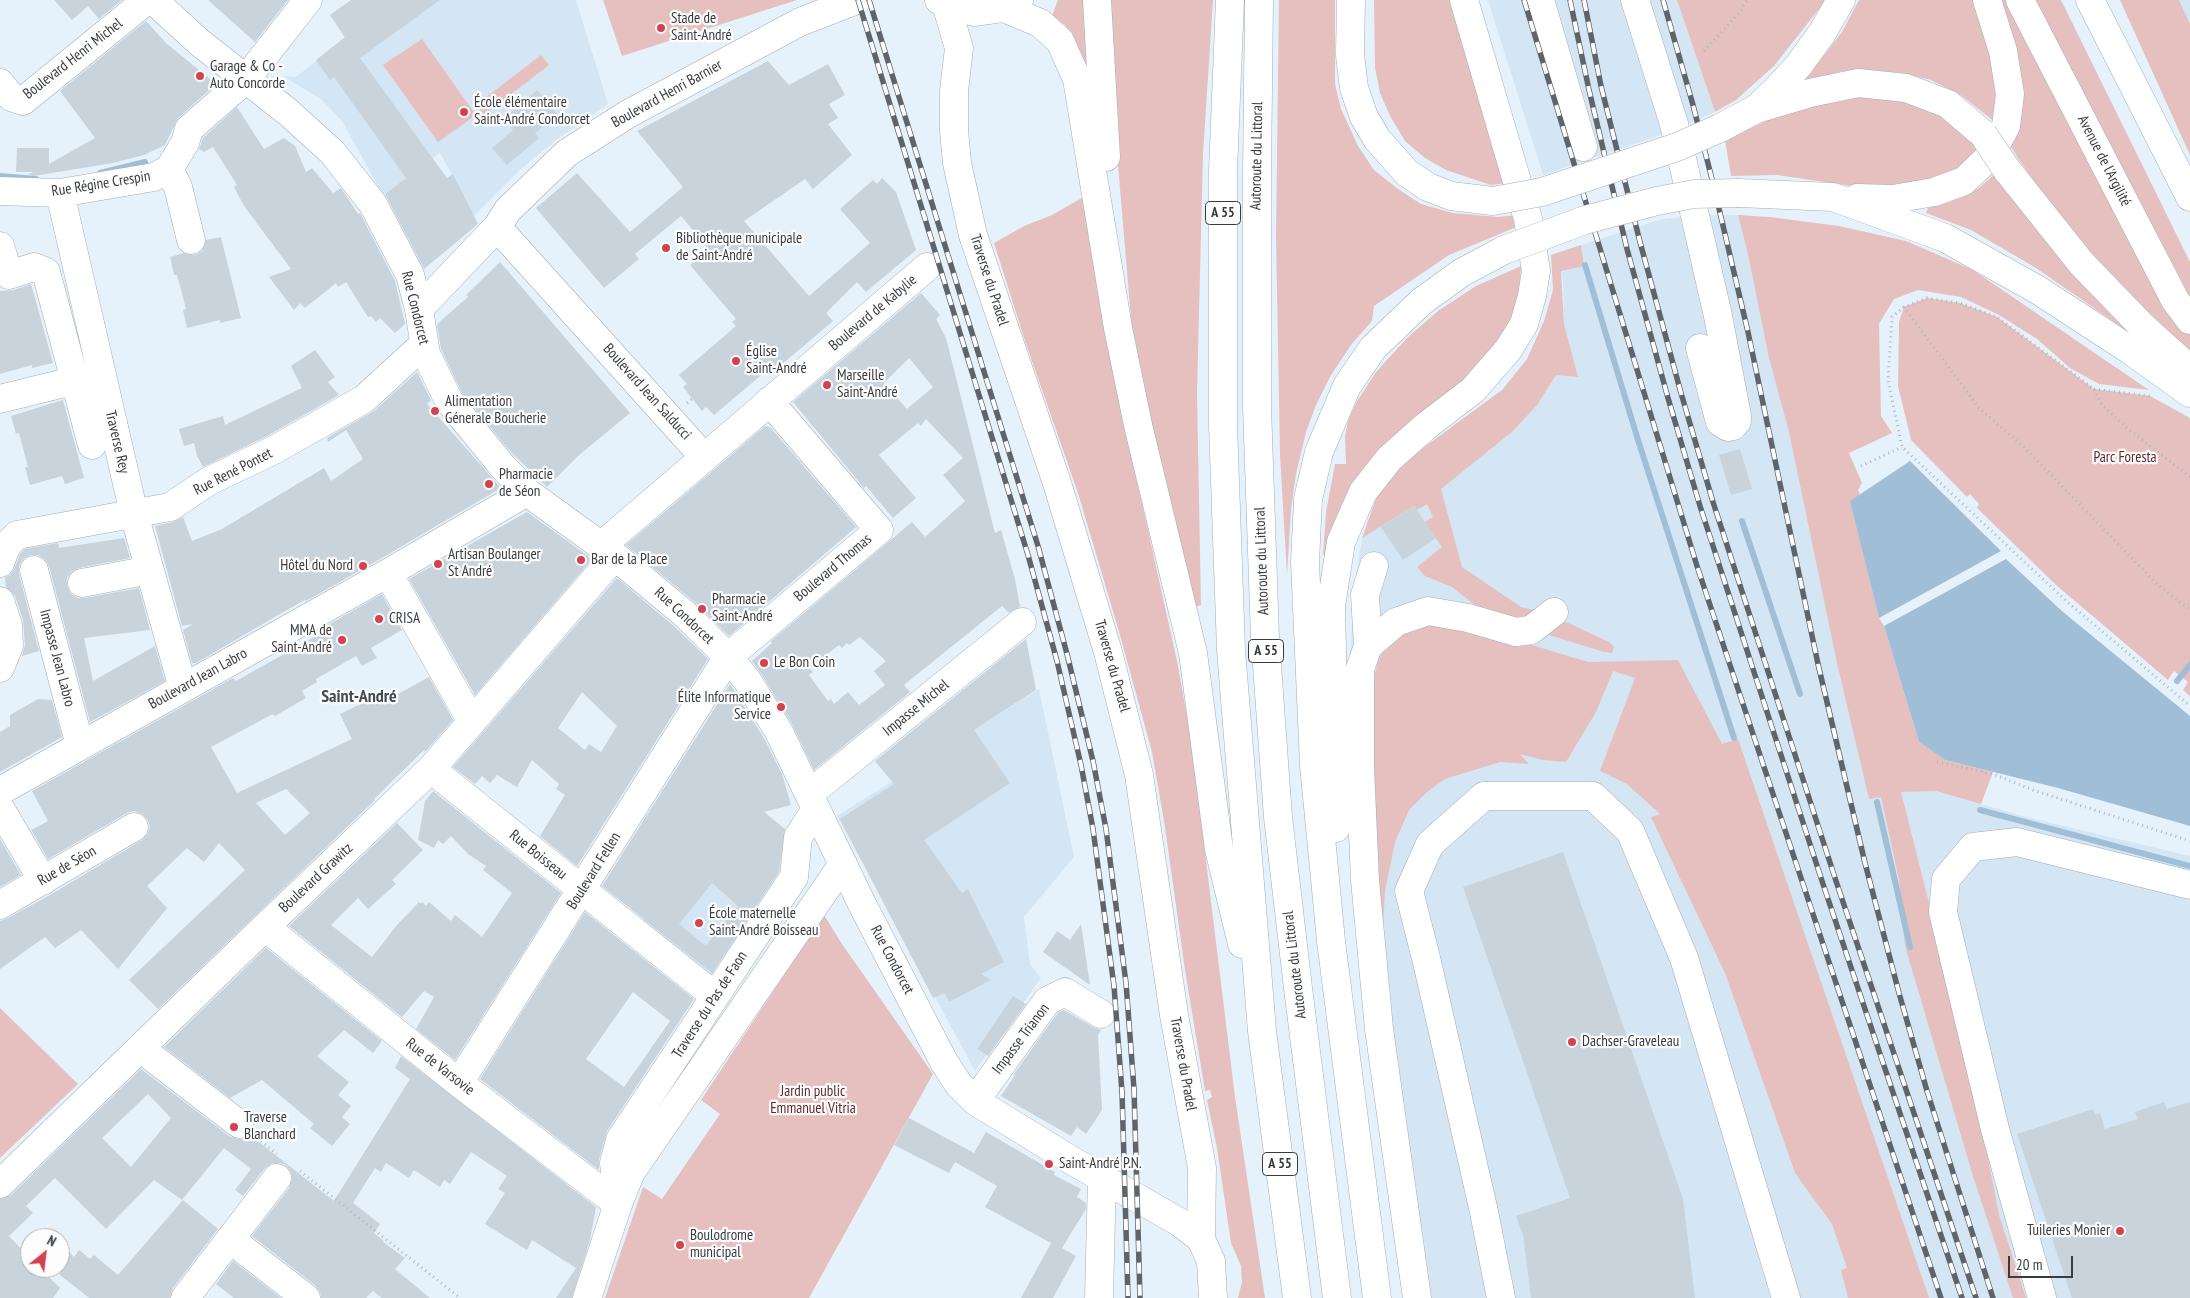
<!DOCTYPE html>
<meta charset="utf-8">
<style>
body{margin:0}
#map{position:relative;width:2190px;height:1298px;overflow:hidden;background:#e6f2fb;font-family:"PT Sans Narrow",sans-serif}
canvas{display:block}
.north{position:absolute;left:20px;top:1228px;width:50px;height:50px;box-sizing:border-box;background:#fdfdfd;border:1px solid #aeb0b1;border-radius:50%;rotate:29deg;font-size:14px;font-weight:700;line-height:20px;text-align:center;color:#383c40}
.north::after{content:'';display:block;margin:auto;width:18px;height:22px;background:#d2424f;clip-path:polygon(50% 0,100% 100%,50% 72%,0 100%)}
.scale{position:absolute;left:2008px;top:1256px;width:65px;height:22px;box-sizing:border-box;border:2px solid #383c40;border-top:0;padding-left:6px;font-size:15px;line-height:18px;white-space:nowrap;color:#383c40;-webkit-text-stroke:4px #fdfdfd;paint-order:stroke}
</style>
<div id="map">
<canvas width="2190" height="1298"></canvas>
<div class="north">N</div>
<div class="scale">20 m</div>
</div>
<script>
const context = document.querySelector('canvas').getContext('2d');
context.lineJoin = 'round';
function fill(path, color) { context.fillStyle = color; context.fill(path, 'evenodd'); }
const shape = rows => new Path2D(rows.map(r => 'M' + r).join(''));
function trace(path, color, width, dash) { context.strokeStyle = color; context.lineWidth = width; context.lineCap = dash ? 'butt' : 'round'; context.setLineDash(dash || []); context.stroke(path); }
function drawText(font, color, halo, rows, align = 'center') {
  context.font = font + ' "PT Sans Narrow",sans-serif'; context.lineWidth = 4.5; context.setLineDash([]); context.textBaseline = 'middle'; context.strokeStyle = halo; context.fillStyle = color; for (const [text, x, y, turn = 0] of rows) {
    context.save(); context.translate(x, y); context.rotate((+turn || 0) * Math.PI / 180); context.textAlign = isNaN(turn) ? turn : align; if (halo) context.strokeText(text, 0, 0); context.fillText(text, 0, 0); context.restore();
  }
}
const built = shape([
 [351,0,576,0,608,104,556,140,522,168,474,216,440,153,383,195,342,121,322,100,283,76,296,77,345,38,330,15],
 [1488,0,1677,0,1715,112,1667,133,1543,175],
 [2179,0,2190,0,2190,24,2180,2],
 [1704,215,1738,215,1748,254,1924,791,1936,791,2022,816,2190,856,2190,1298,1403,1298,1350,658,1354,589,1362,538,1379,490,1412,498,1564,324,1563,280,1559,252,1662,219],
 [1039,689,1074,857,1024,917,1030,964,1041,978,975,1071,837,816],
 [688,864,758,921,712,985,639,925]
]);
const green = shape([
 [603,0,797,0,622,56],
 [1058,0,1088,0,1095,97,1075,40,1065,25,1052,16],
 [1104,0,1213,0,1203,154,1197,394,1201,605,1194,607,1153,435,1132,330],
 [1279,0,1335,0,1335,84,1341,109,1358,146,1374,170,1398,189,1421,204,1453,213,1498,217,1516,215,1519,226,1449,255,1374,306,1372,321,1351,345,1331,375,1316,405,1306,432,1296,474,1291,509,1287,575,1280,455,1276,236],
 [1374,0,1451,0,1507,183,1491,185,1446,170,1425,158,1405,141,1390,116,1380,93,1375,68],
 [1677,0,1826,0,1774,66,1736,100,1715,112],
 [1859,0,1979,0,2000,80,1995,122,1962,96,1931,80,1902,73,1872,70,1842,71,1808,81,1804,78,1818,63,1842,32],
 [1999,0,2012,0,2181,323,2190,334,2190,351,2141,305,2088,249,2050,203,2019,160,2008,142,2019,118,2021,75],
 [2035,0,2061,0,2190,262,2190,297],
 [2120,0,2179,0,2180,2,2190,24,2190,155],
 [422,39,476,115,438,142,383,65],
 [541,55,549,65,484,115,476,105],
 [1870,92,1939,110,1984,150,1956,174,1917,187,1852,186,1777,175,1731,176,1725,140,1781,114],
 [1997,172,2143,342,2036,268,1971,230,1926,213,1928,208,1952,201,1979,188],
 [1087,195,1117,391,1177,661,1191,738,1235,1097,1265,1298,1238,1298,1242,1282,1241,1266,1231,1243,1217,1148,1207,1100,1212,1097,1210,1090,1205,1091,1185,970,1165,827,1152,752,1120,635,1078,493,1025,341,994,243,1024,226,1052,215],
 [1738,215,1770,217,1839,226,1906,241,1973,270,2149,390,2099,384,2070,368,2037,339,1999,315,1961,297,1918,290,1894,299,1879,324,1881,416,1892,433,1849,453,1862,483,1858,490,1860,495,1851,501,1879,618,1884,626,1919,742,1945,760,1993,772,1981,804,1936,791,1901,792,1970,1065,1999,1215,2026,1298,2013,1298,1972,1173,1905,946,1899,880,1881,797,1869,799,1837,663,1789,432,1769,358,1748,254],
 [1581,245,1584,266,1561,271,1564,324,1578,377,1556,375,1537,405,1513,431,1441,489,1462,567,1521,607,1534,610,1550,601,1519,621,1485,613,1452,587,1425,576,1417,567,1442,547,1425,522,1433,517,1427,504,1417,510,1414,506,1362,538,1379,490,1390,477,1412,456,1502,390,1527,359,1544,321,1553,290,1551,255],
 [1521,266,1519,297,1504,335,1476,372,1396,434,1366,466,1342,503,1325,556,1323,555,1326,512,1335,464,1346,464,1345,436,1348,421,1356,403,1376,372,1407,338,1438,311,1476,286],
 [1927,298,1960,303,1997,317,2094,389,2150,396,2190,418,2190,696,2183,690,2188,682,2174,671,2168,680,2056,585,1977,508,1979,504,1970,494,1967,497,1911,440,1898,386,1899,322,1904,307],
 [1564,621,1609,642,1614,647,1612,653,1604,652,1546,634],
 [1427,622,1456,622,1588,662,1678,660,1722,744,1738,739,1929,1298,1848,1298,1841,1270,1847,1268,1832,1224,1795,1173,1725,973,1651,817,1660,814,1627,784,1600,771,1635,678,1613,671,1596,712,1566,762,1543,760,1520,754,1529,764,1500,762,1445,779,1427,792,1409,810,1395,842,1385,891,1383,929,1377,883,1371,712,1373,680,1379,659,1389,641],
 [824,915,842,944,933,1074,809,1298,605,1298,643,1187,662,1199,720,1114,701,1100],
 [0,1008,78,1084,0,1158]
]);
const water = shape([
 [1910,461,2001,551,1879,618,1850,501],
 [2006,559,2063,612,2190,716,2190,826,2058,788,1945,760,1919,742,1884,626]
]);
const stream = shape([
 [100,173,145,162],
 [0,176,36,179],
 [1585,265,1638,440,1734,738],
 [1742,521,1800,694],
 [2177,681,2190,665],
 [1877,802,1910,947],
 [1980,810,2190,866]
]);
const building = shape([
 [54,0,122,0,99,19,88,6,72,20],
 [208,0,288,0,255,42],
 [351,0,440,0,360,58,447,178,453,174,478,224,424,269,385,194,406,178,334,77,330,80,316,60,345,37,330,15],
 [146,21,166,43,216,84,178,118,165,145,144,155,113,163,33,176,28,175,33,172,16,172,17,148,49,148,49,164,95,138,60,91],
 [768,61,789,85,828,64,845,95,829,104,838,118,828,124,852,155,813,189,805,179,744,221,809,296,870,243,840,209,873,180,877,184,882,178,896,192,916,250,866,292,857,282,826,313,833,321,774,371,771,367,714,415,706,407,702,411,683,387,687,384,679,375,736,326,732,322,736,319,690,265,709,249,681,216,635,254,639,259,604,288,536,208,577,173,630,232,683,187,637,131],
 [537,90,558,115,535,133,539,138,507,165,492,148,513,130,510,126,513,124,507,116],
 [237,107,264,149,284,138,295,146,306,172,312,168,333,193,341,188,358,214,360,213,395,281,405,324,395,333,380,318,376,322,371,316,368,317,346,282,338,287,336,283,305,308,300,303,294,310,269,277,291,269,244,206,234,187,237,185,213,147,204,152,199,149,203,138],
 [221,237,241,318,220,323,220,320,187,328,183,310,186,309,177,275,174,275,170,257,184,253,195,255,202,251,206,240],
 [500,262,630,413,578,456,547,487,510,451,462,393,441,349,437,324,468,297,466,295],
 [31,284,53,363,32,368,32,365,0,374,0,291,14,290],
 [921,293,940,315,936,319,946,338,995,533,1001,530,1015,579,1020,607,1009,613,1002,606,904,685,910,692,814,770,792,724,760,672,752,661,772,643,771,641,912,522,925,537,965,501,943,475,963,458,926,419,921,426,918,423,879,455,916,498,893,518,866,486,864,488,793,402],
 [909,358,933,387,907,409,884,383],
 [860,637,886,661,874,671,885,685,859,705,848,692,834,704,831,699,828,701,809,675,813,672,809,668,839,645,842,648,847,643,849,645],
 [315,350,335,377,328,382,339,395,267,436,203,467,197,456,194,443,184,446,179,429,223,416,225,425,302,388,291,366],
 [417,372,431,400,427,404,501,488,380,559,306,601,305,600,285,611,196,663,192,663,183,630,193,624,182,626,155,526,173,522,183,517,192,541,222,529,324,468,331,481,363,459,346,430,328,442,327,438,374,411],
 [63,400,84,478,65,484,62,476,30,485,25,467,28,467,19,433,16,434,11,416],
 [765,426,770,427,856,527,729,636,697,604,626,545],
 [1740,449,1752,489,1731,495,1719,455],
 [1414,506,1436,538,1403,560,1381,527],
 [527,512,592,559,475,695,409,579],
 [124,538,130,558,79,568,71,572,67,578,67,585,70,593,77,598,85,598,139,588,150,630,84,638,93,681,155,646,165,681,90,722,49,566,45,559,38,555,30,555,23,559,19,566,19,574,39,651,22,656,25,645,23,620,15,596,6,587,5,577,10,575,14,569,20,554,25,549,58,543,59,548],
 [617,578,676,628,708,659,577,866,540,836,565,795,556,789,559,784,532,760,517,787,497,775,490,783,482,776,475,784,453,767],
 [582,692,617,726,601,752,589,744,585,750,558,728],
 [382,594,402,630,371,648,377,658,362,666,356,656,316,679,317,682,302,691,306,698,275,716,273,714,211,747,237,793,352,739,340,714,377,696,380,704,429,677,453,720,425,752,424,750,374,799,375,800,158,1009,129,980,245,870,219,843,204,862,187,848,147,886,167,908,118,969,81,930,55,948,45,937,0,969,0,921,8,918,50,895,142,840,147,835,150,827,148,820,142,814,134,811,127,813,48,859,31,830,48,821,32,791,233,678,236,681,316,636,314,633],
 [286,789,310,813,285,835,256,803],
 [1026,639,1036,690,974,730,1010,783,924,840,962,893,968,889,1004,962,981,974,991,980,949,1002,945,993,933,998,840,819,894,784,875,761],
 [730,684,765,740,782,774,791,805,764,812,785,829,779,872,712,973,602,886],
 [712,883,738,906,706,946,679,924],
 [38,699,52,700,62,737,0,772,0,732,10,726,10,715],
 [433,791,561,893,455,1060,416,1029,434,997,424,991,402,1017,289,926,397,823,423,850,392,880,396,884,368,909,358,898,331,925,372,957,397,925,419,902,421,904,422,902,426,906,429,902,451,921,455,915,482,937,512,893,483,870,486,866,468,854,451,836,443,844,438,840,434,848,418,840,425,801],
 [0,839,21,875,0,887],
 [1563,852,1683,1199,1695,1298,1531,1298,1523,1235,1516,1216,1570,1198,1463,887],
 [585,912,694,999,607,1131,599,1159,599,1170,480,1079],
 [633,992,670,1021,624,1087,586,1059],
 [1081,924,1090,985,1043,952,1057,931,1070,940],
 [266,948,382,1041,373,1053,344,1030,317,1056,349,1082,338,1095,351,1106,342,1117,350,1124,332,1146,310,1128,314,1124,262,1080,230,1098,164,1047],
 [1013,996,1026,1004,988,1056,977,1049],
 [1064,1010,1093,1027,1101,1030,1098,1035,1102,1110,1086,1134,1077,1127,1071,1136,1001,1096,1015,1075,1014,1074,1051,1022,1059,1012],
 [401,1056,596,1207,590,1240,572,1298,556,1298,576,1268,532,1240,527,1250,485,1224,505,1193,498,1189,507,1176,471,1152,450,1184,444,1180,440,1187,414,1170,409,1178,386,1163,381,1172,375,1168,353,1203,380,1224,374,1233,384,1241,383,1242,405,1258,395,1269,430,1298,382,1298,373,1291,366,1298,321,1298,320,1292,316,1286,252,1236,289,1188,292,1180,291,1172,286,1165,280,1163,271,1164,265,1168,243,1196,235,1190,251,1169,224,1148,182,1200,154,1180,106,1229,55,1178,26,1206,33,1213,9,1236,30,1258,30,1268,40,1268,60,1288,53,1298,0,1298,0,1199,11,1195,141,1069,229,1136,237,1139,244,1139,250,1135,334,1201,410,1079,395,1068],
 [148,1094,171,1118,131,1167,102,1138],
 [2164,1102,2167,1109,2190,1102,2190,1298,2072,1298,2017,1134,2093,1109,2095,1115,2100,1113,2105,1129,2138,1119,2135,1112],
 [909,1118,974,1153,986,1132,1055,1172,1054,1175,1081,1189,1077,1197,1086,1203,1086,1209,1062,1248,1076,1256,1053,1298,1021,1298,1051,1243,985,1207,997,1186,955,1162,949,1173,894,1145],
 [183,1200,218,1229,173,1288,170,1298,89,1298,60,1275,60,1242,74,1257,79,1250,90,1259,94,1255,118,1275],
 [233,1261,281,1298,234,1298,216,1284]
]);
const path = shape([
 [1704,51,1740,12,1747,0],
 [1904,307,1892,317,1888,380,1902,447,2064,599,2190,706],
 [2094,389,2150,396],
 [687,403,693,398],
 [1861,466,1902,447],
 [2190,477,2127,428,2102,405,2094,389,1997,317,1960,303,1927,298,1904,307,1979,408,2024,447,2156,583,2190,610],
 [1937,762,1993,774,2033,790,2190,841],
 [257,1138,277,1154],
 [300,1171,460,1298]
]);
const minor = shape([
 [153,0,199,42,289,113,332,152,373,204,410,275,419,309,426,354,449,401,503,467,527,492,615,556,687,616,728,657,747,680,779,732,862,904,944,1062,959,1085,975,1101,1071,1160,1179,1222,1201,1239],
 [1540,0,1583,147],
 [1635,0,1674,124,1718,316,1737,416,1737,421,1733,426,1728,427,1720,422,1700,348],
 [2020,0,2175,300,2190,320],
 [2090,0,2190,197],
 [0,83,11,97,23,101,147,0],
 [1756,109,1810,93,1858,83,1906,88,1948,104,1983,134],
 [169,169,178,187,191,240],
 [2007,170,2082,264,2144,328,2190,369],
 [0,191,60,193,154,177,169,169,185,143,189,129,246,79,308,0],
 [60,193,134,514,183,688],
 [497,227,704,457],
 [0,246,9,275,34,267,46,272,92,445],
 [419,309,497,227,508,210,567,153,628,114,800,22,857,0],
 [0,399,93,376],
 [601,546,927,267],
 [0,563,7,545,17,535,170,507,209,481,274,450,364,399,424,344],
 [34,570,80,746],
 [388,573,472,722],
 [82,583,150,570],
 [0,601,8,625,9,646,0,668],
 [1368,646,1365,595,1374,566],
 [431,769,715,996],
 [0,791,388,573,527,492],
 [809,794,1022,622],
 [0,808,43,881],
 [0,905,134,827],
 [265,927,459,1083,618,1204],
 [140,1048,239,1124],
 [459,1083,728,657,879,530,769,401],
 [975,1101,1047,1001,1065,992,1101,1014],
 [0,1184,265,927,431,769,615,556],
 [618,1198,614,1163,620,1140,794,877,798,837,816,809],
 [230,1239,306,1298],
 [185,1298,277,1178],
 [587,1298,618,1204,631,1172,843,864],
 [1099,1298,1102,1177],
 [1417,1298,1379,1029,1365,880,1360,767,1360,669,1368,646,1396,622,1428,611,1468,618,1516,632,1531,630,1554,612],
 [1501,1298,1484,1212,1427,962,1409,891,1430,844,1484,796,1593,796,1630,831,1684,958,1786,1298],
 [2042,1298,1995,1129,1943,912,1946,879,1973,847,2017,842,2190,885]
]);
const major = shape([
 [939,0,960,9,975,12,1004,8,1019,0],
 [1351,0,1350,55,1354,88,1364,117,1377,139,1407,173,1428,187,1451,196,1493,201],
 [946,4,959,48,954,91,954,130,957,163,973,235,1057,483,1108,652,1139,775,1174,1015,1202,1168,1201,1239,1211,1261,1213,1298],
 [1720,128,1756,109,1776,90,1799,65,1822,33,1841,0]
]);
const highway = shape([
 [1097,0,1106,157],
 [1230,0,1223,171,1223,425,1231,650,1262,1031,1297,1298],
 [1259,0,1257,174,1257,407,1265,638,1278,817,1298,988,1337,1298],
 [1004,8,1040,23,1060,41,1077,79,1118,328,1138,425,1193,653,1219,849,1242,944],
 [1739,193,1833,197,1945,238,2038,290,2130,350,2190,393],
 [1857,198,1893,199,1934,192,1964,181,1990,156,2006,126,2010,94,2003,51,1987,0],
 [1336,828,1331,606,1341,542,1363,492,1389,459,1426,426,1473,390,1508,350,1524,324,1532,296,1536,271,1528,219,1464,0],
 [1377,1298,1331,941,1314,765,1305,562,1308,499,1319,452,1347,386,1373,348,1421,302,1461,273,1504,250]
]);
const rail = shape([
 [858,0,1028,555,1057,661,1081,765,1093,829,1114,986,1122,1092,1128,1298],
 [869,0,1038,546,1067,654,1093,761,1106,829,1126,983,1134,1089,1140,1298],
 [1524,0,1697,566,1941,1298],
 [1570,0,1589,90,1627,249,1668,398,1700,506,1823,884,1962,1298],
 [1584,0,1601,86,1640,242,1681,393,1713,502,1835,878,1976,1298],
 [1663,0,1693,105,1713,183,1748,332,1818,664,1865,863,1899,993,1927,1091,1993,1298]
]);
const minorBridge = shape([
 [1983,134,2007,170]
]);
const majorBridge = shape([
 [1493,201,1542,192,1677,147,1720,128]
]);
const highwayBridge = shape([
 [1504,250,1585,220,1657,201,1694,194,1739,193]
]);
const markers = [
 [661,28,5,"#d2424f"],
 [200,76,5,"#d2424f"],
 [464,112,5,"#d2424f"],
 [666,248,5,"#d2424f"],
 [736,361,5,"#d2424f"],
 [827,385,5,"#d2424f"],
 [435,411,5,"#d2424f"],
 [489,484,5,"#d2424f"],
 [581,560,5,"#d2424f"],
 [438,564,5,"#d2424f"],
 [363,566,5,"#d2424f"],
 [702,609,5,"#d2424f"],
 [379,619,5,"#d2424f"],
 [342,640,5,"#d2424f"],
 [764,663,5,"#d2424f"],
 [781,707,5,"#d2424f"],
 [699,923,5,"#d2424f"],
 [1572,1042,5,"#d2424f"],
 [234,1127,5,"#d2424f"],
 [1049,1164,5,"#d2424f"],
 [2120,1231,5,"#d2424f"],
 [680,1245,5,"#d2424f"]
];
const shields = [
 [1223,213,35],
 [1266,651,35],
 [1280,1164,35]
];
const shieldNames = [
 ["A 55",1223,213],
 ["A 55",1266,651],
 ["A 55",1280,1164]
];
const poiNames = [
 ["Stade de",671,19],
 ["Saint-André",671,36],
 ["Garage & Co -",210,67],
 ["Auto Concorde",210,84],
 ["École élémentaire",474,103],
 ["Saint-André Condorcet",474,120],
 ["Bibliothèque municipale",676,239],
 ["de Saint-André",676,256],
 ["Église",746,352],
 ["Saint-André",746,369],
 ["Marseille",837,376],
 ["Saint-André",837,393],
 ["Alimentation",445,402],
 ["Génerale Boucherie",445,419],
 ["Pharmacie",499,475],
 ["de Séon",499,492],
 ["Artisan Boulanger",448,555],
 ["St André",448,572],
 ["Bar de la Place",591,560],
 ["Hôtel du Nord",353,566,"right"],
 ["Pharmacie",712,600],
 ["Saint-André",712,617],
 ["CRISA",389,619],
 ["MMA de",332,631,"right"],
 ["Saint-André",332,648,"right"],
 ["Le Bon Coin",774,663],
 ["Élite Informatique",771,698,"right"],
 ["Service",771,715,"right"],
 ["École maternelle",709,914],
 ["Saint-André Boisseau",709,931],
 ["Dachser-Graveleau",1582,1042],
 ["Traverse",244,1118],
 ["Blanchard",244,1135],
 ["Saint-André P.N.",1059,1164],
 ["Tuileries Monier",2110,1231,"right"],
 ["Boulodrome",690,1236],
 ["municipal",690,1253]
];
const streetNames = [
 ["Boulevard Henri Michel",73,59,-38],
 ["Boulevard Henri Barnier",667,94,-29],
 ["Autoroute du Littoral",1257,156,-89],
 ["Avenue de l'Argilité",2104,161,63],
 ["Rue Régine Crespin",101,184,-9],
 ["Traverse du Pradel",989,280,72],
 ["Rue Condorcet",415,308,76],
 ["Boulevard de Kabylie",873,313,-40],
 ["Boulevard Jean Salducci",647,392,48],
 ["Traverse Rey",117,442,77],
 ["Rue René Pontet",233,472,-27],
 ["Autoroute du Littoral",1262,561,-92],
 ["Boulevard Thomas",833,568,-40],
 ["Rue Condorcet",684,616,43],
 ["Impasse Jean Labro",57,658,75],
 ["Traverse du Pradel",1112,666,74],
 ["Boulevard Jean Labro",198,679,-29],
 ["Impasse Michel",916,708,-39],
 ["Rue Boisseau",538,855,39],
 ["Rue de Séon",67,866,-30],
 ["Boulevard Fellen",594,871,-58],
 ["Boulevard Grawitz",316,878,-43],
 ["Rue Condorcet",892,960,62],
 ["Autoroute du Littoral",1295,965,-97],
 ["Traverse du Pas de Faon",710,1005,-57],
 ["Impasse Trianon",1021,1039,-53],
 ["Traverse du Pradel",1183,1064,80],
 ["Rue de Varsovie",440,1067,38]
];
const parkNames = [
 ["Parc Foresta",2125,458],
 ["Jardin public",813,1092],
 ["Emmanuel Vitria",813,1109]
];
const quarterNames = [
 ["Saint-André",359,697]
];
fill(built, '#d4e6f4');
fill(green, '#e6c0be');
fill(water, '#a0bfd7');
trace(stream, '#a0bfd7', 6);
fill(building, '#c8d3dc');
trace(minor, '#a2adb6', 29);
trace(major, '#a2adb6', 29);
trace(highway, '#a2adb6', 29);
trace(path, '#aeb7be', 3, [1, 4]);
trace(minor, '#fff', 28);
trace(major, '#fff', 28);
trace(highway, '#fff', 28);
trace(rail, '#5e6469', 5.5);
trace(rail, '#fdfdfd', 4, [11]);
trace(minorBridge, '#a2adb6', 29, []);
trace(majorBridge, '#a2adb6', 29, []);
trace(highwayBridge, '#a2adb6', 29, []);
trace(minorBridge, '#fff', 28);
trace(majorBridge, '#fff', 28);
trace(highwayBridge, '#fff', 28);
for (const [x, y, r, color] of markers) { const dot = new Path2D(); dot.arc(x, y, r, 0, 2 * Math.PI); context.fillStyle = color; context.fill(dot); trace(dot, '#fdfdfd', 2); }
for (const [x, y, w] of shields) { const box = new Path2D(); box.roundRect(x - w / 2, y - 11.5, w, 23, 4); context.fillStyle = '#fdfdfd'; context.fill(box); trace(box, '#383c40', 1); }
drawText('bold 14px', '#383c40', null, shieldNames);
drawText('15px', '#383c40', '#fdfdfd', poiNames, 'left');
drawText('15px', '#383c40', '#fdfdfd', streetNames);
drawText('15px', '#5f2a2c', '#fdfdfd', parkNames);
drawText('bold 18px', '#424b53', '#fdfdfd', quarterNames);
</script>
